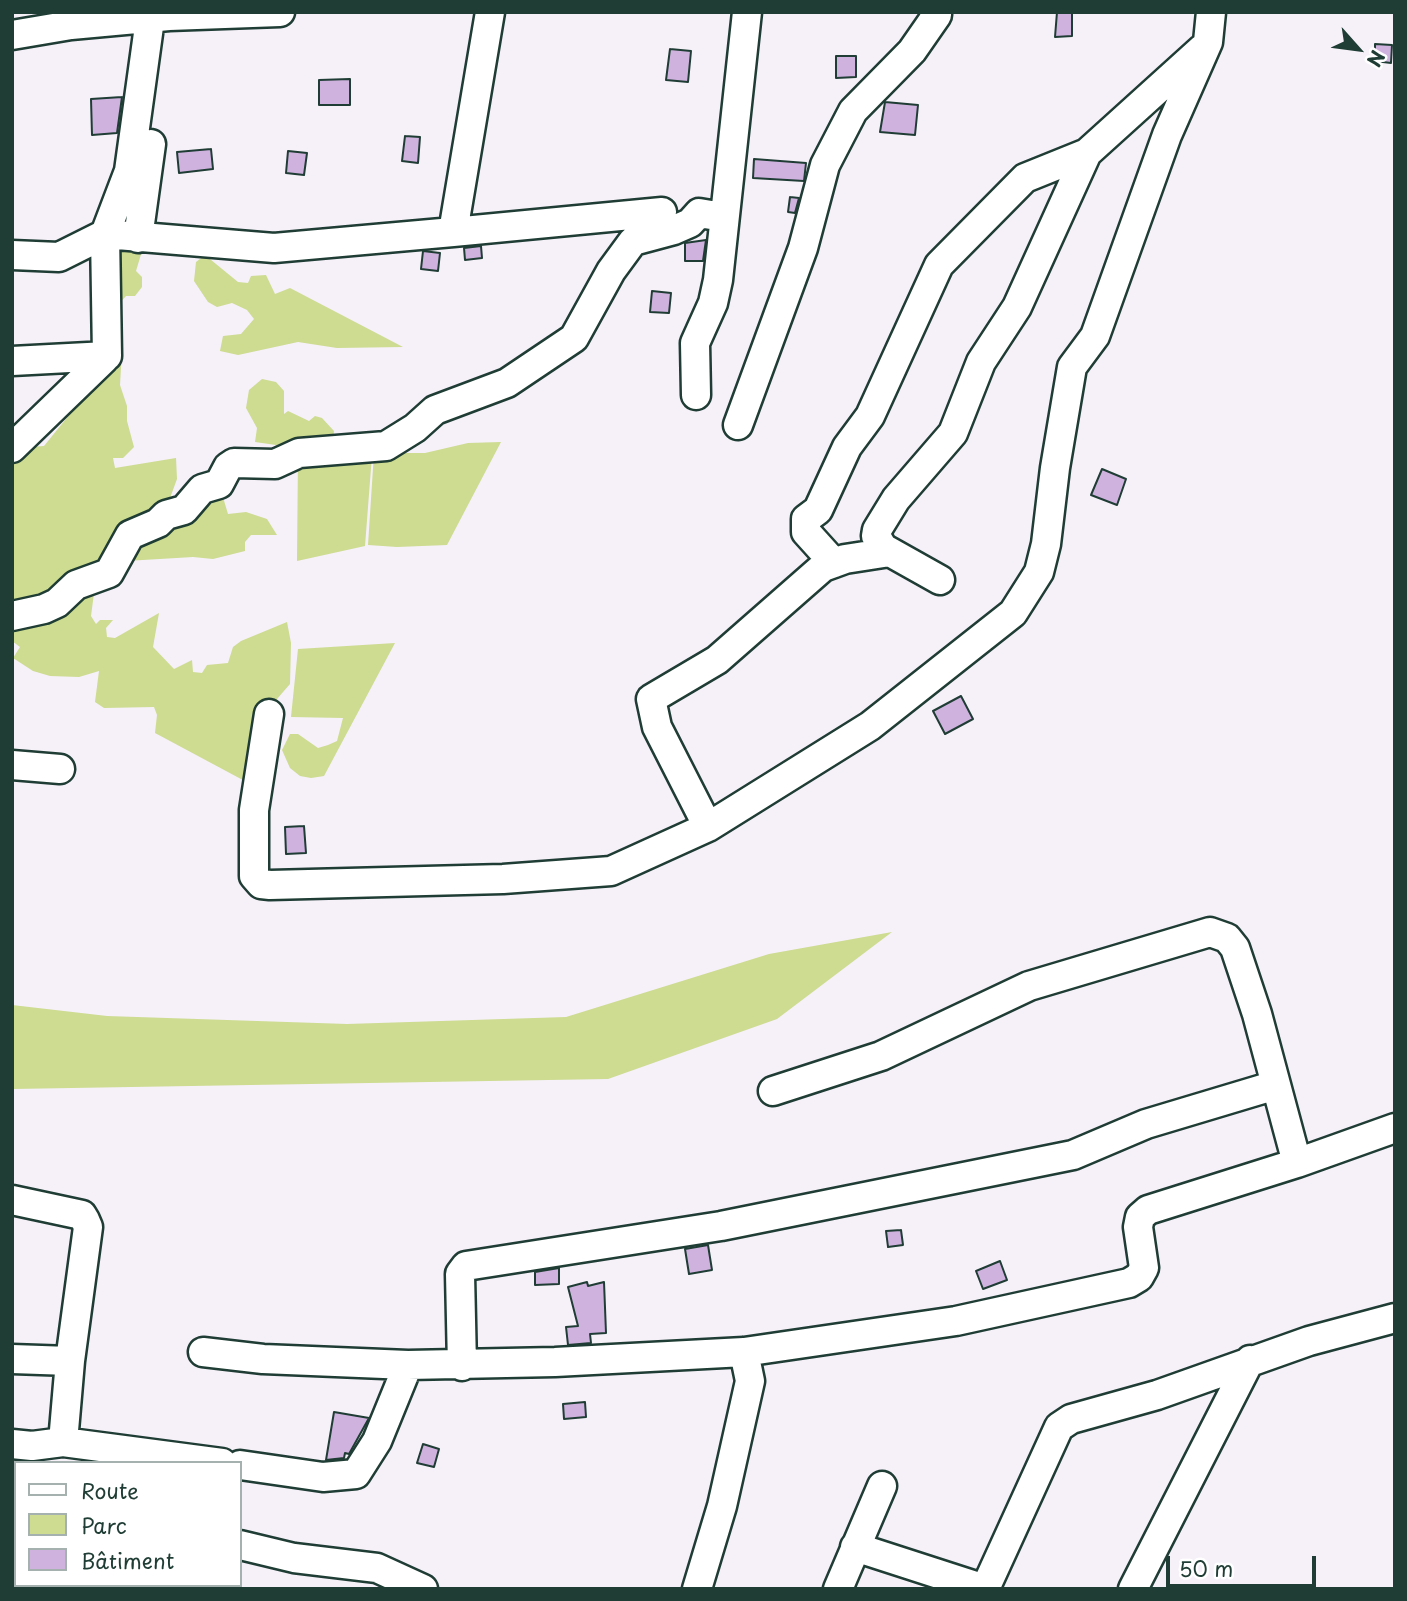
<!DOCTYPE html>
<meta charset="utf-8">
<style>
body{margin:0}
#map{position:relative;width:1407px;height:1601px;overflow:hidden;background:#f6f0f9;font-family:"Playpen Sans",sans-serif}
canvas{display:block}
.frame{position:absolute;inset:0;border:14px solid #1f3d34;pointer-events:none}
.legend{position:absolute;left:14px;top:1461px;width:228px;height:126px;box-sizing:border-box;background:#fff;border:2px solid #a5b1ae;margin:0;padding:9px 12px;list-style:none;font-size:21px;color:#1f3d34}
.legend li{display:flex;align-items:center;gap:14px;height:35px}
.legend b{width:35px;border:2px solid #a5b1ae}
.north{position:absolute;left:1323px;top:14px;width:70px;height:70px;-webkit-text-stroke:5px #fff;paint-order:stroke;rotate:118deg;font-size:19px;font-weight:700;line-height:28px;text-align:center;color:#1f3d34}
.north::after{content:'';display:block;margin:auto;width:24px;height:32px;background:#1f3d34;clip-path:polygon(50% 0,100% 100%,50% 72%,0 100%)}
.scale{position:absolute;left:1166px;top:1556px;width:150px;height:32px;box-sizing:border-box;border:4px solid #1f3d34;border-top:0;padding-left:9px;font-size:21px;line-height:24px;white-space:nowrap;color:#1f3d34;-webkit-text-stroke:5px #fff;paint-order:stroke}
</style>
<div id="map">
<canvas width="1407" height="1601"></canvas>
<div class="frame"></div>
<ul class="legend">
<li><b style="height:9px;background:#fff"></b>Route</li>
<li><b style="height:19px;background:#cddc90"></b>Parc</li>
<li><b style="height:19px;background:#d0b2df"></b>Bâtiment</li>
</ul>
<div class="north">N</div>
<div class="scale">50 m</div>
</div>
<script>
const context = document.querySelector('canvas').getContext('2d');
context.lineJoin = 'round';
function fill(path, color) { context.fillStyle = color; context.fill(path, 'evenodd'); }
const shape = rows => new Path2D(rows.map(r => 'M' + r).join(''));
function trace(path, color, width, dash) { context.strokeStyle = color; context.lineWidth = width; context.lineCap = dash ? 'butt' : 'round'; context.setLineDash(dash || []); context.stroke(path); }
const green = shape([
 [120,240,142,251,136,271,142,277,142,287,135,296,126,296,118,305,107,298,91,297,96,287,115,279,122,268,117,255],
 [205,255,238,282,248,283,251,276,266,275,275,294,290,288,403,347,337,348,298,342,238,355,220,351,223,336,241,334,254,319,247,310,232,303,217,307,208,302,194,281,196,262],
 [122,350,120,385,127,406,127,421,134,447,123,458,113,458,115,468,176,458,177,479,166,509,198,501,205,509,222,494,228,514,246,512,267,519,277,535,251,535,245,542,245,551,213,559,193,557,126,561,96,578,91,616,96,624,100,620,113,620,106,628,107,637,115,638,159,613,153,647,174,669,192,660,193,672,202,673,207,665,228,663,233,647,241,641,287,622,291,643,290,684,277,699,278,754,269,794,155,733,157,715,154,707,104,708,95,702,99,671,79,677,50,676,33,671,13,658,20,647,12,641,12,432,30,447,44,446],
 [262,379,276,382,284,391,284,414,288,411,309,421,315,416,322,418,334,431,333,440,276,445,255,442,257,428,246,408,249,390],
 [501,442,447,545,397,547,368,545,374,453,425,453,468,443],
 [372,455,365,546,297,561,298,456],
 [395,643,324,776,311,778,300,776,290,768,282,750,290,734,298,734,318,748,328,745,337,741,343,718,291,717,298,649],
 [892,932,777,1019,608,1079,12,1089,12,1005,107,1016,347,1024,566,1017,769,954]
]);
const building = shape([
 [1057,12,1072,12,1072,36,1055,37,1057,12],
 [1375,44,1392,45,1391,63,1375,61,1375,44],
 [670,49,691,51,688,82,666,80,670,49],
 [836,56,856,56,856,77,836,78,836,56],
 [350,79,350,105,319,105,319,80,350,79],
 [122,97,117,133,92,135,91,99,122,97],
 [885,102,918,105,915,135,880,132,885,102],
 [405,136,420,137,418,163,402,161,405,136],
 [211,149,213,169,179,173,177,152,211,149],
 [288,151,307,153,304,175,286,173,288,151],
 [754,159,806,163,804,181,753,178,754,159],
 [790,197,799,198,795,213,788,212,790,197],
 [706,240,703,261,685,261,685,243,706,240],
 [481,246,482,258,465,260,464,248,481,246],
 [423,251,440,253,438,271,421,269,423,251],
 [652,291,671,293,669,313,650,312,652,291],
 [1102,469,1126,479,1117,505,1091,495,1102,469],
 [961,696,973,719,945,734,933,711,961,696],
 [304,826,306,853,286,854,285,827,304,826],
 [901,1230,903,1245,888,1247,886,1231,901,1230],
 [708,1245,712,1270,689,1274,685,1249,708,1245],
 [1000,1261,1007,1280,983,1289,976,1271,1000,1261],
 [559,1268,559,1284,535,1285,535,1272,559,1268],
 [587,1282,588,1286,604,1282,606,1333,590,1334,591,1343,568,1345,566,1327,578,1326,568,1287,587,1282],
 [585,1402,586,1417,564,1419,563,1404,585,1402],
 [334,1412,369,1418,349,1454,345,1453,344,1458,326,1460,334,1412],
 [423,1444,439,1449,434,1467,417,1463,423,1444]
]);
const minor = shape([
 [12,35,71,25,169,16,280,12],
 [453,232,662,212],
 [138,238,151,144],
 [12,255,59,257,105,234,274,248,453,232,490,12],
 [12,361,107,356,105,234,129,171,150,19],
 [696,395,695,343,713,303,718,280,747,12],
 [738,425,803,248,825,165,853,111,912,51,937,15,934,12],
 [12,448,104,359],
 [834,563,806,532,806,519,818,510,847,447,870,416,939,265,1025,178,1087,153],
 [940,580,883,548,876,536,877,530,896,499,953,433,981,362,1017,307,1087,153,1202,49],
 [12,616,44,609,57,603,76,585,109,573,130,535,158,523,166,515,184,510,202,489,219,484,228,467,234,463,275,464,299,453,386,446,415,428,435,410,507,383,574,338,611,271,633,241,674,230,690,223,699,213,723,217],
 [269,714,254,810,254,876,261,884,270,885,503,879,611,871,708,827,870,726,1013,613,1039,572,1046,544,1055,468,1072,367,1095,336,1167,135,1208,42,1211,12],
 [12,765,60,769],
 [708,827,657,727,651,699,717,660,823,567,845,559,890,552],
 [773,1091,881,1056,1029,986,1210,932,1227,938,1235,948,1257,1014,1297,1163],
 [12,1200,82,1215,85,1220,88,1227,70,1361],
 [203,1352,263,1359,408,1365],
 [12,1359,70,1361,63,1442],
 [462,1366,460,1274,466,1266,721,1226,1073,1155,1146,1124,1276,1085],
 [12,1444,32,1446,63,1442,222,1463],
 [240,1465,323,1477,356,1474,377,1441,408,1365,555,1362,744,1352,956,1321,1129,1283,1139,1277,1144,1268,1138,1227,1140,1217,1148,1210,1297,1163,1395,1128],
 [240,1545,294,1558,377,1568,423,1589],
 [855,1547,985,1589],
 [174,1585,194,1589],
 [697,1589,722,1506,750,1381,744,1352],
 [838,1589,882,1486],
 [985,1589,1059,1427,1071,1419,1157,1395,1309,1341,1395,1318],
 [1133,1589,1250,1360]
]);
fill(green, '#cddc90');
fill(building, '#d0b2df');
trace(building, '#1f3d34', 2);
trace(minor, '#1f3d34', 33);
trace(minor, '#fff', 28);
</script>
